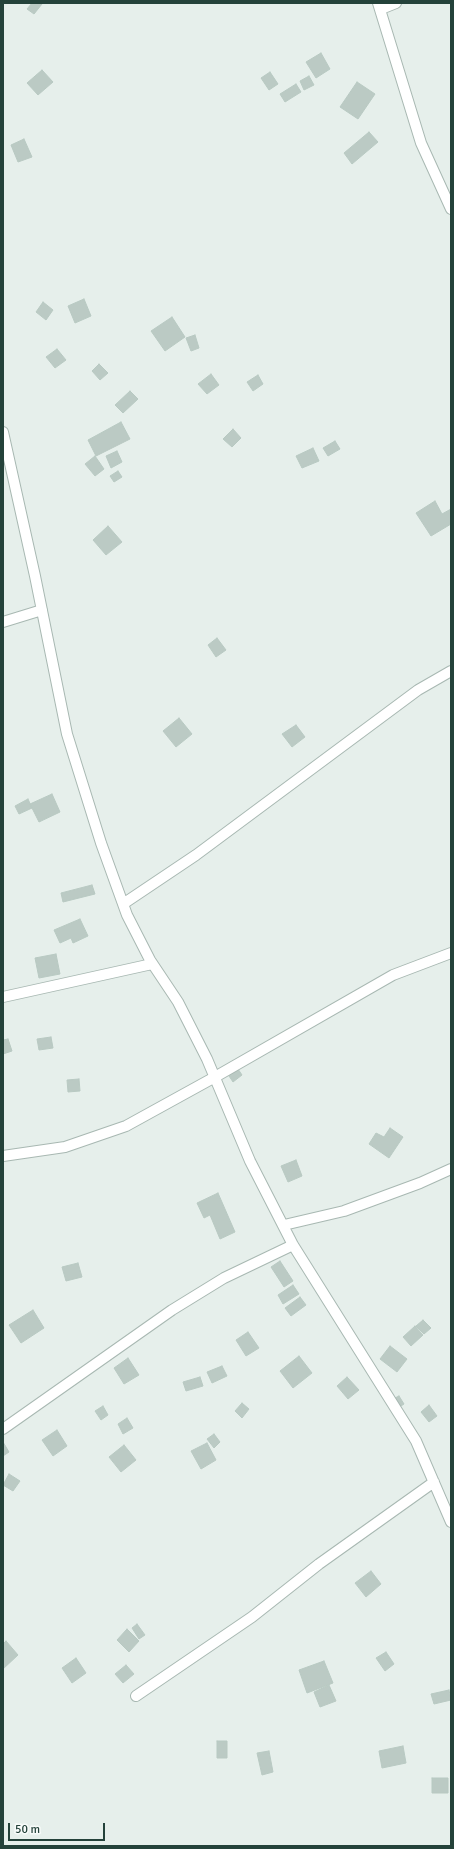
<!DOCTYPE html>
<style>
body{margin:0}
#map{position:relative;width:454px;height:1849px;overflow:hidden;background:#e6efeb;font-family:Signika,sans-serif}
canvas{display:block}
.frame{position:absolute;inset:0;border:4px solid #24423a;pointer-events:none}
.scale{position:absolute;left:8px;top:1823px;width:97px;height:18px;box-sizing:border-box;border:2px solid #24423a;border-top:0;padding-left:5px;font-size:12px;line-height:14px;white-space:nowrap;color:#24423a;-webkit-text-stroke:3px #f7fbf9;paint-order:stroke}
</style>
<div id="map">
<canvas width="454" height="1849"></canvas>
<div class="frame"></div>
<div class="scale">50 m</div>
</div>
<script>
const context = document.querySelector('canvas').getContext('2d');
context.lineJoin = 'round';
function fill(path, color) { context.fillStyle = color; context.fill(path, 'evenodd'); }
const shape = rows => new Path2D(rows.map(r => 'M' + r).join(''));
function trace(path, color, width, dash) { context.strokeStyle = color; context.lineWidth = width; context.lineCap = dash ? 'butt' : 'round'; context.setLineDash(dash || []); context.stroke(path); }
const building = shape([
 [32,3,42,4,34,14,27,9,32,3],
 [321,53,330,69,316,78,306,62,321,53],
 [42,70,53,82,38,95,27,83,42,70],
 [270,72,278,84,269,90,261,78,270,72],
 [309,76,314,85,304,90,300,81,309,76],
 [357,82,375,94,358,119,340,107,357,82],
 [296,84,301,92,285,102,280,94,296,84],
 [369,132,378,142,352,164,344,153,369,132],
 [24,139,32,157,18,162,11,145,24,139],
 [84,299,91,316,75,323,68,306,84,299],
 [43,302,53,310,46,320,36,312,43,302],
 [172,317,185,337,165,351,151,331,172,317],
 [195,335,199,348,191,351,186,338,195,335],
 [57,349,66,360,55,368,46,357,57,349],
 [99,364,108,373,100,380,92,371,99,364],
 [211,374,219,385,207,394,198,384,211,374],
 [258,375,263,384,253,391,247,382,258,375],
 [130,391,138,399,123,413,115,405,130,391],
 [121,422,130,439,96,456,88,440,121,422],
 [233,429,241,438,232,447,223,439,233,429],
 [335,441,340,449,328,456,323,448,335,441],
 [313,448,319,461,302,468,296,456,313,448],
 [117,451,122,462,111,468,106,456,117,451],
 [95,456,104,469,95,476,85,464,95,456],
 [118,471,122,477,114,482,110,476,118,471],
 [435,501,442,514,451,509,451,524,431,536,416,513,435,501],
 [108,526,122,542,106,555,93,540,108,526],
 [217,638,226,650,216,657,208,645,217,638],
 [179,718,192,734,176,747,163,731,179,718],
 [296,725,305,737,292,747,282,734,296,725],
 [52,794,60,812,39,822,30,804,52,794],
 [28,799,32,808,19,814,15,806,28,799],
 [92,885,95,894,63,902,61,893,92,885],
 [80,919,88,936,73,943,71,938,60,943,54,930,80,919],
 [56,954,60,974,39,978,35,958,56,954],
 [51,1037,53,1048,39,1050,37,1039,51,1037],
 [8,1039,12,1051,3,1054,3,1040,8,1039],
 [238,1069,242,1075,233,1082,229,1076,238,1069],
 [79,1079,80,1091,68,1092,67,1080,79,1079],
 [390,1128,403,1137,389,1158,369,1144,376,1133,384,1137,390,1128],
 [296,1160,302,1176,288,1182,281,1166,296,1160],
 [218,1193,235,1232,220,1239,210,1215,204,1218,197,1203,218,1193],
 [280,1261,293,1281,284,1287,271,1267,280,1261],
 [78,1263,82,1277,66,1281,62,1267,78,1263],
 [293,1285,299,1294,283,1304,278,1295,293,1285],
 [300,1297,306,1305,291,1316,285,1308,300,1297],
 [33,1310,44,1328,21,1343,9,1325,33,1310],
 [423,1320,431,1328,424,1334,416,1326,423,1320],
 [415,1326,423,1335,411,1346,403,1337,415,1326],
 [248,1332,259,1348,246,1356,236,1340,248,1332],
 [390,1346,407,1359,397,1372,380,1359,390,1346],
 [299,1356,312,1373,293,1388,280,1371,299,1356],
 [128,1358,139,1375,124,1384,114,1368,128,1358],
 [222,1366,227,1376,212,1383,207,1372,222,1366],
 [200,1377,203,1386,186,1391,183,1382,200,1377],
 [347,1377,359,1390,348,1399,337,1386,347,1377],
 [399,1396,404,1404,395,1410,389,1401,399,1396],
 [242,1403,249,1409,242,1418,235,1411,242,1403],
 [429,1405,437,1416,429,1422,421,1412,429,1405],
 [103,1406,108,1415,101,1420,95,1411,103,1406],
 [127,1418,133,1428,123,1434,118,1424,127,1418],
 [57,1430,67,1446,53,1456,42,1440,57,1430],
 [214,1434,220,1442,214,1448,207,1439,214,1434],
 [3,1442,9,1452,3,1456,3,1442],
 [207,1443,216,1460,201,1469,191,1451,207,1443],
 [124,1445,136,1460,121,1472,109,1457,124,1445],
 [9,1474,20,1481,13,1491,3,1485,9,1474],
 [371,1571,381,1584,366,1597,355,1583,371,1571],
 [137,1624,145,1635,139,1639,132,1628,137,1624],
 [127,1629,139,1641,129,1652,117,1640,127,1629],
 [6,1641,18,1655,3,1669,3,1644,6,1641],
 [386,1652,394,1664,385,1671,376,1658,386,1652],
 [76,1658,86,1673,72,1683,62,1668,76,1658],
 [324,1661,333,1683,307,1693,299,1670,324,1661],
 [126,1665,134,1674,123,1683,115,1674,126,1665],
 [329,1685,336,1701,320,1707,314,1692,329,1685],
 [449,1690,451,1700,434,1704,431,1694,449,1690],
 [217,1741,227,1741,227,1758,217,1758,217,1741],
 [403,1746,406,1763,382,1768,379,1751,403,1746],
 [269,1751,273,1772,262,1775,257,1753,269,1751],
 [432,1778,448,1778,448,1793,432,1793,432,1778]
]);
const street = shape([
 [378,3,421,143,451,209],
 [381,9,396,3],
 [3,432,35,576,67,734,101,843,127,915,150,960,178,1002,207,1059,250,1161,293,1245,416,1441,451,1522],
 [3,622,42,610],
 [123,904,196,855,418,690,451,671],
 [3,997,152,964],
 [3,1156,65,1147,126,1126,215,1077,393,975,451,953],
 [284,1225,344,1211,420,1183,451,1169],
 [3,1429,172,1310,224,1278,293,1245],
 [136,1696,252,1617,319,1564,434,1482]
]);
fill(building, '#bbcac4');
trace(building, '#b8c9c2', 1);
trace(street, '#a8b8b2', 12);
trace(street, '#fff', 10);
</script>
